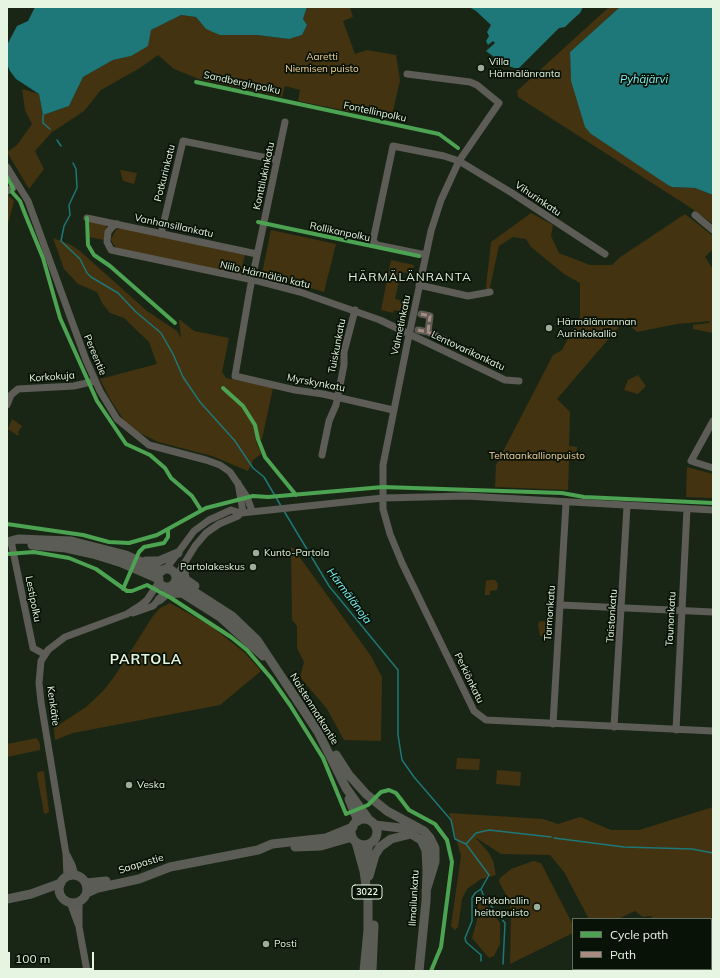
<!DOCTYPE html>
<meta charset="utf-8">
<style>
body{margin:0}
#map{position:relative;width:720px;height:978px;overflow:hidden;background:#192615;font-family:Mulish,sans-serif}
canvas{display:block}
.frame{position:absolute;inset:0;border:8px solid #e6f5e2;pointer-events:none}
.legend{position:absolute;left:572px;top:918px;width:140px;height:52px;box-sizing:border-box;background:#081206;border:1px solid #616d5e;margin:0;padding:5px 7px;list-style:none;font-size:12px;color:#e6f5e2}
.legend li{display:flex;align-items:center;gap:8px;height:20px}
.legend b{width:20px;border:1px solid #616d5e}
.scale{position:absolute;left:8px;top:952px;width:86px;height:18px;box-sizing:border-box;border:2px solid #e6f5e2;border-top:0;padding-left:5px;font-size:12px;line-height:14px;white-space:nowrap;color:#e6f5e2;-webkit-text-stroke:3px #081206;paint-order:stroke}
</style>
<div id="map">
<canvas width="720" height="978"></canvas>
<div class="frame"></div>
<ul class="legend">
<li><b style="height:5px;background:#4ca352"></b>Cycle path</li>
<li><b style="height:5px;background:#a88b81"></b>Path</li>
</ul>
<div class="scale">100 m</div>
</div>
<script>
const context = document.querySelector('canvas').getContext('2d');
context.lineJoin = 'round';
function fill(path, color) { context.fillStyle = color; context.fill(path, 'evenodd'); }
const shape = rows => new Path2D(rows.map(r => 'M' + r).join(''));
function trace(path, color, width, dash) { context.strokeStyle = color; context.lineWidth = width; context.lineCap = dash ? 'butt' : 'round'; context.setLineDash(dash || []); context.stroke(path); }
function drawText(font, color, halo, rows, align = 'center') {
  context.font = font + ' Mulish,sans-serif'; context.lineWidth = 3.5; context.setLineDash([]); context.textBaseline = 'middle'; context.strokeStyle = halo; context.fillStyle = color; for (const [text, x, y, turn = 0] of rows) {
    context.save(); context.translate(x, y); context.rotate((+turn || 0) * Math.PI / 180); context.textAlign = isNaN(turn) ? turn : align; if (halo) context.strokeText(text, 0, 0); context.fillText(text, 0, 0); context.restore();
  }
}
const green = shape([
 [307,7,350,7,353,17,343,21,355,54,367,50,396,55,400,80,391,120,298,101,300,90,285,86,282,97,199,79,174,69,158,55,140,68,101,90,84,111,51,133,35,151,44,169,29,189,7,152,17,145,32,124,25,110,22,89,39,94,43,115,69,106,83,77,113,60,131,56,151,30,181,15,196,17,206,29,289,39,302,35,307,25,303,19],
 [609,7,620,7,570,52,571,81,591,134,672,187,695,188,713,195,713,224,691,208,518,97,517,91],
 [120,170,137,173,134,184,123,181],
 [8,195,14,201,7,228,7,196],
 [531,213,553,225,551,236,559,253,590,265,612,265,619,258,685,214,713,236,713,249,705,257,713,269,713,333,693,329,693,325,709,323,710,321,677,324,637,332,624,321,557,399,570,412,569,446,577,447,577,461,569,461,568,490,495,487,496,465,553,355,562,350,580,316,580,283,564,274,531,247,526,239,513,237,499,246,488,296,486,286,491,242],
 [90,221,107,225,104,240,89,237],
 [121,228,245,255,240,275,117,248,113,244,111,239,116,230],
 [271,230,336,244,324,292,262,273],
 [53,238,71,245,80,251,147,311,177,331,181,338,179,319,194,331,229,338,222,372,226,378,273,388,262,439,256,441,261,454,253,460,248,471,212,456,158,442,140,433,125,422,110,399,100,379,157,364,149,342,124,318,110,313,102,303,97,292,78,284,64,269],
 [391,260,414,265,412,274,401,272,395,299,407,302,405,312,394,310,393,313,381,310],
 [638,375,646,386,638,394,624,390,628,380],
 [12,419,22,426,18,432,19,435,17,435,8,429],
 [687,467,713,474,713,498,686,497],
 [291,547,293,548,371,656,382,677,381,741,344,740,327,709,300,677,304,662,297,648,297,626,292,620],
 [489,580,495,580,498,584,497,590,490,591,490,595,485,595,485,591,486,581],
 [170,603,211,626,245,653,261,671,220,705,73,733,55,740,54,728,86,707,103,691,114,677,153,616,160,608],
 [540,621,550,622,548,636,540,636,538,624],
 [37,738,40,744,40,750,7,757,7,744],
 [457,758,480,759,479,770,456,769],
 [497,770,521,772,520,786,496,784],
 [43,771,44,772,49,812,45,814,44,813,37,775,38,772],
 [713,807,713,971,683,971,682,969,711,969,711,919,653,919,651,916,643,917,635,911,618,919,589,919,564,872,550,855,501,854,475,837,489,853,493,861,496,875,481,879,467,889,462,899,458,927,455,930,451,926,461,856,449,813,543,819,558,824,580,817,611,830,639,830],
 [533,861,541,863,573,925,573,933,510,964,511,912,509,900,499,882,500,878,511,869],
 [481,897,500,923,500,944,494,956,489,958,472,938,477,920,478,900]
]);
const water = shape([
 [35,7,307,7,303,19,307,25,302,35,289,39,257,35,220,35,206,29,196,17,181,15,151,30,148,46,131,56,113,60,83,77,69,106,43,115,39,94,16,79,10,71,7,64,7,45,17,26,28,21],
 [469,7,583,7,580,13,570,22,565,27,559,28,518,69,505,65,486,51,495,43,493,41,488,45,486,41,489,36,487,32,491,25,476,11],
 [620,7,713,7,713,195,695,188,672,187,668,185,591,134,585,127,571,81,570,52]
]);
const stream = shape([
 [43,115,43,123,50,129],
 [57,140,61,146],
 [73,163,76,169,77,188,69,205,70,215,64,226,61,241,80,259,87,273,91,277,118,293,136,312,161,333,173,354,183,377,200,402,235,441,253,468,264,477,281,506],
 [284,511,329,586,398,670,398,735,402,760,414,777,451,820,455,839,466,844,489,875,481,889,484,897,505,923,503,964],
 [554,838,624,847,692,849,713,853],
 [466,844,476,833,489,830,551,837],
 [481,889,475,893,472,898,472,921,465,938,466,942,481,955,481,961]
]);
const minor = shape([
 [407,74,470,82,477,85,499,103,459,161,441,200,431,231,408,340,383,465,383,509,390,534,402,563,474,711,486,720,713,731],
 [285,122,250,289,235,376,295,390,323,394,393,410],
 [7,167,28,201,86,360,100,391,117,419,149,445,206,460,220,465,230,472,247,497,252,511],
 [7,191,13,188,16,182],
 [695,215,713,230],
 [87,218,257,254],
 [117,224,113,226,108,232,107,242,111,250,258,281,300,292,380,320,505,380,519,381],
 [161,234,183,141,277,160],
 [426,255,377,245,373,241,393,146,444,156,459,161,512,193,605,254],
 [419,285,468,296,490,292],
 [421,314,430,316,428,332],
 [418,330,428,332,451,343],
 [7,405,11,395,18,389,74,386,95,381],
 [713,421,691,461,713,468],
 [322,455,329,421,336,405,344,365,344,352,355,310],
 [238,483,243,512],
 [11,541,33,648,44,654],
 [166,569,194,531,209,520,231,510,241,513,383,498,466,496,713,510],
 [176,577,195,546,206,533,219,524,238,516,241,513],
 [561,605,713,612],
 [133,613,153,606,161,597],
 [553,724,566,503],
 [614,727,627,506],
 [676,730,687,509],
 [67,855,72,865,75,875],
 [67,876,66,854,41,702,39,683,41,661,48,650,65,637,127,614,141,605,147,600,159,582],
 [79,901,79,927,87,971],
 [70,902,78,924]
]);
const major = shape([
 [7,542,18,539,71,541,126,555,162,571],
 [32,545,66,548,93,554,122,563,159,579],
 [146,561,159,561,178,553],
 [183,565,185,579,195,586],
 '158 578a9 9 0 1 1 18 0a9 9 0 1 1-18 0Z',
 [176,580,232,616,257,640,318,732,346,788,369,820],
 [171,586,220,617,263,656],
 [159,600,166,594,181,593],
 [336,755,349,775,366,794,387,811,424,831,430,838,435,848,435,862,426,891],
 [349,799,358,821],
 '351 832a13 13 0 1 1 26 0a13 13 0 1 1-26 0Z',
 [375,825,401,828,421,840,426,850,427,871,426,901,419,971],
 [356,842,364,871,368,900,368,930,364,971],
 [295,847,321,846,352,837],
 [367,867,366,857,369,844],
 '59 889a14 14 0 1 1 28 0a14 14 0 1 1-28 0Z',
 [369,876,375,855,380,847,391,839,411,834],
 [86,883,106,881],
 [87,893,98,888,139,879,170,867,258,850,272,844,326,838,353,827],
 [7,899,31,894,61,883],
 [372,971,374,925]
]);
const quiet = shape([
 [421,314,430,316,428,332],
 [418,330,428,332,451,343]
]);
const cycleway = shape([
 [196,82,439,134,458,148],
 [7,177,13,188,12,192,20,201,25,214,43,258,60,318,97,401,126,444,150,455,165,468,171,478,192,496,201,510],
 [87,218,88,245,94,255,110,266,175,323],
 [258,222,419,256],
 [223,388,243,406,255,425,258,439,265,457,296,495],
 [7,524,83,535,109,542,129,543,157,535,206,508,253,496,268,497,383,487,562,493,584,497,713,503],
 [7,554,34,552,69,558,96,569,127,591,132,591,147,585,171,598,231,637,247,650,271,678,290,705,323,758,346,814,368,805,381,792,389,790,396,793,409,810,435,824,447,840,452,862,441,947,431,971],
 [123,589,139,552,144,547,164,543,168,537,168,530]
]);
const markers = [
 [481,68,4,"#9ead9a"],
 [549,328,4,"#9ead9a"],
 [256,553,4,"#9ead9a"],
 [253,567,4,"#9ead9a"],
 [129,785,4,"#9ead9a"],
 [537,907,4,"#9ead9a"],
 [266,944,4,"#9ead9a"]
];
const shields = [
 [367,892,30]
];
const shieldNames = [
 ["3022",367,892]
];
const parkNames = [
 ["Aaretti",322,57],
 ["Niemisen puisto",322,69],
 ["Tehtaankallionpuisto",537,456]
];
const poiNames = [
 ["Villa",489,62],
 ["Härmälänranta",489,74],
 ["Härmälänrannan",557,322],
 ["Aurinkokallio",557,334],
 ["Kunto-Partola",264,553],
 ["Partolakeskus",245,567,"right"],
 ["Veska",137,785],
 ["Pirkkahallin",529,901,"right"],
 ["heittopuisto",529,913,"right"],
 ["Posti",274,944]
];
const streetNames = [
 ["Sandberginpolku",242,83,12],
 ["Fontellinpolku",375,112,12],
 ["Potkurinkatu",165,173,-76],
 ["Konttilukinkatu",264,176,-78],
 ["Vihurinkatu",538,199,34],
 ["Vanhansillankatu",174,226,12],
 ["Rollikanpolku",340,232,12],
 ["Niilo Härmälän katu",265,275,13],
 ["Valmetinkatu",401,325,-78],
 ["Tuiskunkatu",337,346,-79],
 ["Lentovarikonkatu",468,351,25],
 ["Pereentie",95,355,67],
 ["Korkokuja",52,377,-4],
 ["Myrskynkatu",316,383,11],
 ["Lestipolku",33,599,79],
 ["Tarmonkatu",550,613,-86],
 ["Taistonkatu",612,616,-86],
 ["Taunonkatu",671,619,-87],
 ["Perkiönkatu",469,678,64],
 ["Kenkätie",53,706,82],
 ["Naistenmatkantie",314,709,58],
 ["Saapastie",141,864,-17],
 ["Ilmailunkatu",414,898,-87]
];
const waterNames = [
 ["Pyhäjärvi",644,80],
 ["Härmälänoja",349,596,53]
];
const quarterNames = [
 ["HÄRMÄLÄNRANTA",410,277]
];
const districtNames = [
 ["PARTOLA",146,660]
];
fill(green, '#433311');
fill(water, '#1e7778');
trace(stream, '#1e7778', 1.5);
trace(minor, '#5d5c56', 7);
trace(major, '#5b5c55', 9);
trace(quiet, '#a88b81', 3, [6, 3]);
trace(cycleway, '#4ca352', 4);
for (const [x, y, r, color] of markers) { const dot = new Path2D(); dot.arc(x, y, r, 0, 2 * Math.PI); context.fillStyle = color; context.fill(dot); trace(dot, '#081206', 1.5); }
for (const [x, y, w] of shields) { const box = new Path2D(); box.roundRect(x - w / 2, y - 7, w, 14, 3); context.fillStyle = '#081206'; context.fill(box); trace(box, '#e6f5e2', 1); }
drawText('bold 9px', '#e6f5e2', null, shieldNames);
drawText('10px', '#f7d49d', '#081206', parkNames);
drawText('10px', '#e6f5e2', '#081206', poiNames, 'left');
drawText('10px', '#e6f5e2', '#081206', streetNames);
drawText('italic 11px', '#7cf4f9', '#081206', waterNames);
context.letterSpacing = '1px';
drawText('12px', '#e6f5e2', '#081206', quarterNames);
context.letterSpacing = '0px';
context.letterSpacing = '1px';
drawText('bold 14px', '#e6f5e2', '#081206', districtNames);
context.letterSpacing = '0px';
</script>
